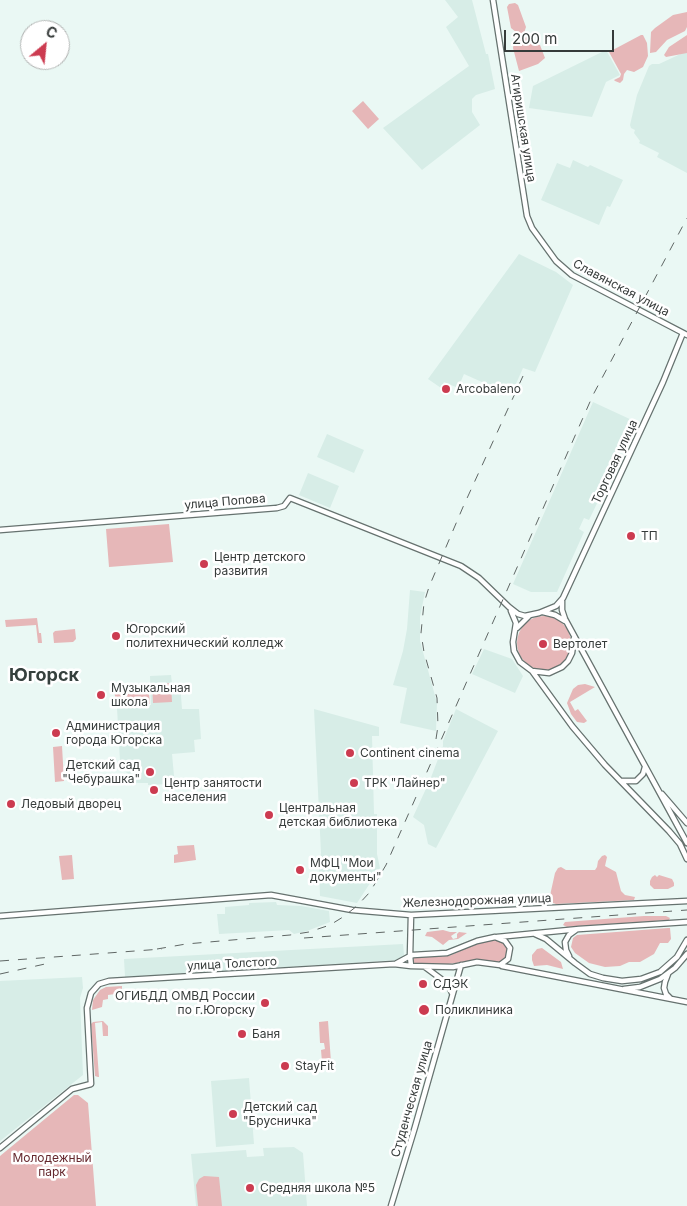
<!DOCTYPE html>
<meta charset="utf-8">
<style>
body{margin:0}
#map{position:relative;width:687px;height:1206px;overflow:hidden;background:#eaf8f4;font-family:Inter,sans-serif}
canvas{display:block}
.north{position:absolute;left:20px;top:20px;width:50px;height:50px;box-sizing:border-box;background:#fff;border:1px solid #afb1b0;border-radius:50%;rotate:28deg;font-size:14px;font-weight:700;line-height:20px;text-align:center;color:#363b3a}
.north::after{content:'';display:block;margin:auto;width:18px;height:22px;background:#cc3b50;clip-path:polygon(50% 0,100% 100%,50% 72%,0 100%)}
.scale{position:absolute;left:504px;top:30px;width:110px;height:22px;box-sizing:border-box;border:2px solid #363b3a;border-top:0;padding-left:6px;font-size:15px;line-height:18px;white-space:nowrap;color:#363b3a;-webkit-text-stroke:4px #fff;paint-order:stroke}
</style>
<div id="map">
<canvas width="687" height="1206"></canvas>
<div class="north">С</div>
<div class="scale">200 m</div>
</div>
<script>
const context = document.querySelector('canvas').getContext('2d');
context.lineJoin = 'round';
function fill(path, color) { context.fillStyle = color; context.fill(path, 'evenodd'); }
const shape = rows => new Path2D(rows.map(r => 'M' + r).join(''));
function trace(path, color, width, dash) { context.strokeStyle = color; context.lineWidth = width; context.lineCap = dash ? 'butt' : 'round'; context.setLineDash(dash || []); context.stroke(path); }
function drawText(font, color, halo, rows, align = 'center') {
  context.font = font + ' Inter,sans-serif'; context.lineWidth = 5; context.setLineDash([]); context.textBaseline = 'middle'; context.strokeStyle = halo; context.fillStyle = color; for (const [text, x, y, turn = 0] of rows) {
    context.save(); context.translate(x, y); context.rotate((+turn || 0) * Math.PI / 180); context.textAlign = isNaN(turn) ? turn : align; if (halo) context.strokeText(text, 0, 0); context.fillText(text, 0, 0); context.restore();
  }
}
const built = shape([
 [445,0,472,0,486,54,488,54,495,89,476,95,472,99,472,112,480,125,422,170,383,128,469,66,446,27,458,17],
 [606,50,620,75,606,82,592,117,529,108,533,86],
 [687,51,687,173,657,157,659,153,639,143,640,141,634,133,635,130,631,128,630,125,637,95,649,66,652,64,659,64],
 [573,160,588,167,590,165,623,180,610,207,607,206,599,225,541,200,557,163,570,168],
 [519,254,556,272,573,285,535,372,523,368,511,395,464,374,458,388,444,382,441,388,428,379],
 [593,402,634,421,614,465,615,466,589,520,584,518,579,529,584,532,557,592,531,592,513,584],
 [327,434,364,450,354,473,317,457],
 [308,473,339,486,330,508,299,495],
 [410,590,425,592,420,617,420,641,437,703,436,731,400,723,407,688,393,685,403,651,407,629],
 [484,649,512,659,523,676,515,693,472,674],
 [171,675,172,684,180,683,182,709,199,709,201,739,194,740,195,752,172,754,174,776,167,777,168,784,148,785,148,783,127,783,126,761,120,761,117,708,151,705,150,676],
 [314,709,379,727,379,736,372,736,374,814,377,814,377,854,380,868,357,903,320,896,319,865,321,853],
 [456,709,498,731,436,848,428,844,424,825,413,817,430,780,443,746,443,741],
 [276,902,277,905,301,906,329,911,330,922,307,931,294,934,289,930,219,934,217,914,225,914,225,907,249,905,249,903],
 [403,944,404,955,398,960,125,977,124,959],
 [82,977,83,988,80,998,83,1075,0,1141,0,981],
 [249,1078,254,1144,216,1147,211,1081],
 [294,1147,303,1153,307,1206,196,1206,191,1154,246,1150,247,1157,264,1156,263,1148]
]);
const green = shape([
 [515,3,518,5,526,27,524,33,517,33,511,28,507,7,509,4],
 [687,12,687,27,685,31,667,40,656,52,650,53,651,32,655,28,673,15],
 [641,35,643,35,647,43,648,56,643,67,634,72,627,70,624,74,623,80,620,83,615,81,614,80,620,77,621,74,609,52],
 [687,35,687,53,666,57,664,55,669,47],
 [528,37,531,37,533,42,540,45,545,58,538,64,519,71,513,48,514,42,518,39],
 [363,101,379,119,368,129,352,111],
 [169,524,173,562,109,567,106,529],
 '517 643a27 27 0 1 1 54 0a27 27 0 1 1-54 0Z',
 [37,618,39,633,41,633,42,643,38,643,36,625,6,627,5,620],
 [75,629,76,639,73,642,54,643,53,633,55,631],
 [171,683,172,702,153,703,152,684],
 [148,684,150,704,116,706,114,687],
 [585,684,595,687,570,702,575,711,578,709,587,721,584,723,577,722,571,714,567,703,573,689,578,685],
 [62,746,64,781,55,782,53,747],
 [194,845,196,860,174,863,174,855,178,854,177,846],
 [72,855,74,879,62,880,59,856],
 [605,855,607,857,605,866,616,872,621,891,625,895,635,897,634,900,556,904,553,903,550,897,551,891,555,873,558,868,561,867,566,870,595,870,597,867,598,861,602,856],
 [655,875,657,877,659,875,672,879,674,883,674,886,668,889,654,889,650,885,650,881,652,877],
 [644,916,666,916,670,918,669,920,567,927,563,925,565,922],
 [668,928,670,928,671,939,668,943,660,943,654,954,640,962,629,962,620,966,605,967,589,963,575,953,571,947,573,938,577,935],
 [443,930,450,932,457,932,451,936,453,939,457,938,457,934,459,932,467,933,458,939,449,940,443,945,432,937,425,936,427,932],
 [496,940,503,943,507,948,507,956,501,962,480,960,448,964,417,964,413,962,414,958,416,957,449,956,479,943],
 [542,948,561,962,563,969,547,965,534,966,532,960,532,955,537,949],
 [122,986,122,993,108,995,108,999,103,1000,102,1007,92,1010,93,1000,100,990,106,987],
 [103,1021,108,1026,108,1036,103,1036,102,1022,95,1023,99,1077,98,1077,95,1076,91,1024,93,1022],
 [328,1021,331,1062,322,1062,321,1050,325,1049,324,1043,320,1043,319,1022],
 [74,1095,78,1095,88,1103,96,1206,0,1206,0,1156],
 [204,1176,219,1177,222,1206,198,1206,196,1185,199,1179]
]);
const secondary = shape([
 [493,0,527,216,532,228,556,261,572,275,687,335],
 [0,530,277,508,284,506,290,498,461,566,479,578,509,607,518,614,525,616,539,613,556,606,563,598,663,382,683,333],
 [562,601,562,610,565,619,687,843],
 [511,611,516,623,513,642,514,651,520,662,532,671,549,673,562,667,568,661,572,653,574,638],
 [543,612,555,615,565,621],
 [517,628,529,616],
 [532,671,572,726,605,765,669,831,680,844,687,859],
 [621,781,636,781,643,774,645,767],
 [662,794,687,823],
 [0,916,271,895,352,910,411,915,687,901],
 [535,934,546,939,575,963,590,974,603,978,622,981,641,979,660,972,677,957,687,940],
 [495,937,505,941,510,948,508,959,500,965,477,962,453,967,411,966,410,956,413,955,447,953,477,941,495,937],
 [497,937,579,929,687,922],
 [569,956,566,950,565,942,569,935,576,930],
 [397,963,410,956,411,915],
 [502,966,687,1002],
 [425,967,448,984,452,993],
 [668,974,665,982,664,988,666,994,670,998],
 [624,989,640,987,660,979,675,968,687,954],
 [0,1148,72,1089,91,1084,87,1008,91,993,99,984,109,981,394,964,411,966],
 [391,1206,415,1127,461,965]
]);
const rail = shape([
 [436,739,438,726,437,698,424,652,421,633,424,603,429,587,463,507,523,376],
 [304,938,687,910],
 [157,949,186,944,290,935,309,932,330,925,343,917,357,906,370,892,386,865,593,395,687,218],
 [0,961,162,949],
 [0,974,45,964]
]);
const markers = [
 [446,389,5,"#cc3b50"],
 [631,536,5,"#cc3b50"],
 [204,564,5,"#cc3b50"],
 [116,636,5,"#cc3b50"],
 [543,644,5,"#cc3b50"],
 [101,695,5,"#cc3b50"],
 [56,733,5,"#cc3b50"],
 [350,753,5,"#cc3b50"],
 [150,772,5,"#cc3b50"],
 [354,783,5,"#cc3b50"],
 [154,790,5,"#cc3b50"],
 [11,804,5,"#cc3b50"],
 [269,815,5,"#cc3b50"],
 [300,870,5,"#cc3b50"],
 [423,984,5,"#cc3b50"],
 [265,1003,5,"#cc3b50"],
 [424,1010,6,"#cc3b50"],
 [242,1034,5,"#cc3b50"],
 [285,1066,5,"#cc3b50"],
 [233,1114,5,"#cc3b50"],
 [250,1188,5,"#cc3b50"]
];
const streetNames = [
 ["Агиришская улица",523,128,81],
 ["Славянская улица",621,288,28],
 ["Торговая улица",615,462,-65],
 ["улица Попова",225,502,-5],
 ["Железнодорожная улица",477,901,-2],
 ["улица Толстого",232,964,-3],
 ["Студенческая улица",412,1099,-74]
];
const poiNames = [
 ["Arcobaleno",456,389],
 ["ТП",641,536],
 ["Центр детского",214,557],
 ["развития",214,571],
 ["Югорский",126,629],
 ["политехнический колледж",126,643],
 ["Вертолет",553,644],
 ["Музыкальная",111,688],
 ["школа",111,702],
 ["Администрация",66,726],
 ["города Югорска",66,740],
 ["Continent cinema",360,753],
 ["Детский сад",140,765,"right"],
 ["\"Чебурашка\"",140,779,"right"],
 ["Центр занятости",164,783],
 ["населения",164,797],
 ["ТРК \"Лайнер\"",364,783],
 ["Ледовый дворец",21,804],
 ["Центральная",279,808],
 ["детская библиотека",279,822],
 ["МФЦ \"Мои",310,863],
 ["документы\"",310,877],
 ["СДЭК",433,984],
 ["ОГИБДД ОМВД России",255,996,"right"],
 ["по г.Югорску",255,1010,"right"],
 ["Поликлиника",435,1010],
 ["Баня",252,1034],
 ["StayFit",295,1066],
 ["Детский сад",243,1107],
 ["\"Брусничка\"",243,1121],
 ["Средняя школа №5",260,1188]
];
const parkNames = [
 ["Молодежный",52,1158],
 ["парк",52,1172]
];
const districtNames = [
 ["Югорск",44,676]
];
fill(built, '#d7ede7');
fill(green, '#e6b7b8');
trace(secondary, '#66726f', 7);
trace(secondary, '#fff', 4.5);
trace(rail, '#5f6664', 1, [9, 9]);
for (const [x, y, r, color] of markers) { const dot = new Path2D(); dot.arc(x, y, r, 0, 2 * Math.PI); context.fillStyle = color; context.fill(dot); trace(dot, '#fff', 2); }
drawText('12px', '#363b3a', '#fff', streetNames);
drawText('12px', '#363b3a', '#fff', poiNames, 'left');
drawText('12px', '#65282e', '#fff', parkNames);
drawText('bold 18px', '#35403d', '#fff', districtNames);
</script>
